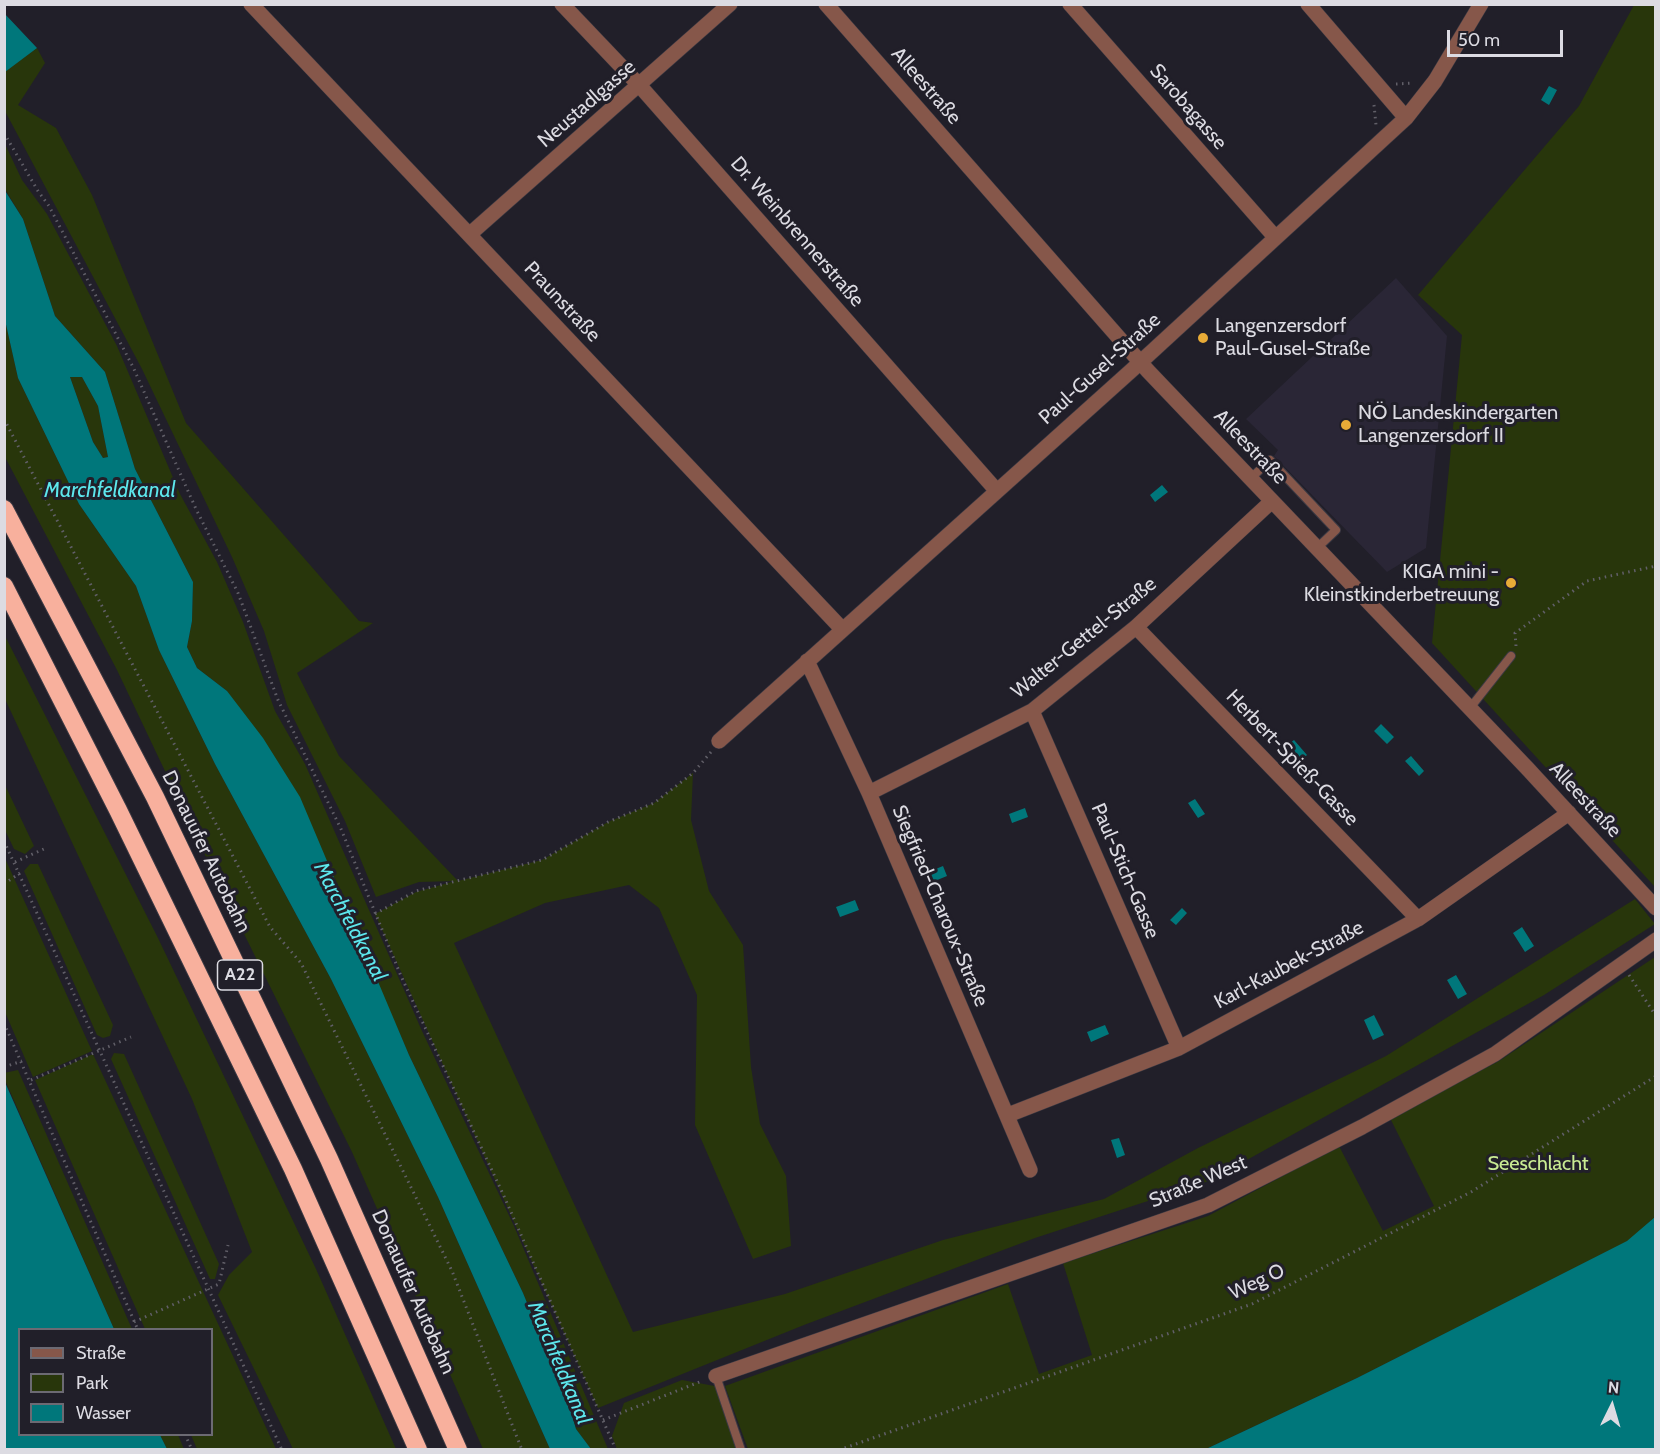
<!DOCTYPE html>
<meta charset="utf-8">
<style>
body{margin:0}
#map{position:relative;width:1660px;height:1454px;overflow:hidden;background:#211f29;font-family:Cabin,sans-serif}
canvas{display:block}
.frame{position:absolute;inset:0;border:6px solid #dcdbe2;pointer-events:none}
.legend{position:absolute;left:18px;top:1328px;width:195px;height:108px;box-sizing:border-box;background:#211f29;border:2px solid #6c6a73;margin:0;padding:8px 10px;list-style:none;font-size:18px;color:#dcdbe2}
.legend li{display:flex;align-items:center;gap:12px;height:30px}
.legend b{width:30px;border:2px solid #6c6a73}
.north{position:absolute;left:1582px;top:1376px;width:60px;height:60px;-webkit-text-stroke:4px #211f29;paint-order:stroke;rotate:5deg;font-size:16px;font-weight:700;line-height:24px;text-align:center;color:#dcdbe2}
.north::after{content:'';display:block;margin:auto;width:21px;height:27px;background:#dcdbe2;clip-path:polygon(50% 0,100% 100%,50% 72%,0 100%)}
.scale{position:absolute;left:1447px;top:30px;width:116px;height:27px;box-sizing:border-box;border:3px solid #dcdbe2;border-top:0;padding-left:8px;font-size:18px;line-height:21px;white-space:nowrap;color:#dcdbe2;-webkit-text-stroke:4px #211f29;paint-order:stroke}
</style>
<div id="map">
<canvas width="1660" height="1454"></canvas>
<div class="frame"></div>
<ul class="legend">
<li><b style="height:8px;background:#86574a"></b>Straße</li>
<li><b style="height:16px;background:#28360b"></b>Park</li>
<li><b style="height:16px;background:#00777b"></b>Wasser</li>
</ul>
<div class="north">N</div>
<div class="scale">50 m</div>
</div>
<script>
const context = document.querySelector('canvas').getContext('2d');
context.lineJoin = 'round';
function fill(path, color) { context.fillStyle = color; context.fill(path, 'evenodd'); }
const shape = rows => new Path2D(rows.map(r => 'M' + r).join(''));
function trace(path, color, width, dash) { context.strokeStyle = color; context.lineWidth = width; context.lineCap = dash ? 'butt' : 'round'; context.setLineDash(dash || []); context.stroke(path); }
function drawText(font, color, halo, rows, align = 'center') {
  context.font = font + ' Cabin,sans-serif'; context.lineWidth = 6; context.setLineDash([]); context.textBaseline = 'middle'; context.strokeStyle = halo; context.fillStyle = color; for (const [text, x, y, turn = 0] of rows) {
    context.save(); context.translate(x, y); context.rotate((+turn || 0) * Math.PI / 180); context.textAlign = isNaN(turn) ? turn : align; if (halo) context.strokeText(text, 0, 0); context.fillText(text, 0, 0); context.restore();
  }
}
const built = shape([
 [1396,278,1447,336,1426,548,1387,572,1274,456,1278,450,1246,419]
]);
const green = shape([
 [1634,5,1655,5,1655,887,1432,643,1462,335,1418,295,1579,106],
 [37,48,45,63,18,105,56,128,92,195,186,423,359,621,373,623,297,673,339,756,458,881,542,860,608,822,654,803,693,773,691,820,709,891,743,945,751,1067,760,1124,786,1176,791,1246,753,1259,695,1125,697,995,659,908,629,885,545,903,454,943,633,1332,785,1294,943,1240,1104,1199,1198,1148,1386,1056,1635,899,1655,924,1544,995,1209,1181,1035,1238,804,1325,598,1408,375,914,416,892,455,881,419,882,376,897,345,821,287,705,264,631,232,557,142,369,5,111,4,72],
 [4,142,22,180,47,214,117,346,180,494,217,562,243,622,275,711,305,764,422,1031,514,1226,608,1449,591,1449,576,1429,568,1402,523,1293,409,1055,358,939,227,691,197,668,187,647,192,621,193,582,135,469,105,372,55,316,23,219,5,189],
 [5,320,18,378,79,504,136,586,159,650,215,764,331,979,438,1197,550,1449,483,1449,352,1152,202,849,117,670,5,457],
 [70,377,82,377,98,406,108,457,103,458,93,442],
 [4,634,158,938,316,1269,396,1449,293,1449,218,1295,229,1275,252,1252,192,1099,5,699],
 [4,783,34,846,25,854,14,849,5,830],
 [4,856,92,1051,33,1077,5,1012],
 [30,864,38,864,113,1025,110,1036,103,1038,97,1035,24,871],
 [1655,957,1655,1217,1628,1241,1357,1378,1206,1449,748,1449,725,1386,1008,1284,1039,1374,1092,1355,1063,1263,1208,1216,1339,1146,1383,1231,1434,1206,1390,1118,1499,1061],
 [114,1053,124,1054,219,1264,215,1279,210,1279,111,1059],
 [93,1054,133,1140,276,1449,197,1449,191,1435,212,1434,212,1330,145,1329,35,1080],
 [18,1070,132,1329,114,1329,5,1080,4,1073],
 [682,1380,720,1387,741,1449,617,1449,612,1436,624,1403],
 [160,1435,178,1435,184,1449,167,1449]
]);
const water = shape([
 [4,13,37,48,5,72,4,72],
 [1549,86,1557,90,1549,105,1541,100],
 [4,189,23,219,55,316,105,372,135,469,193,582,192,621,187,647,197,668,227,691,263,738,300,797,409,1055,523,1293,568,1402,576,1429,591,1449,550,1449,438,1197,331,979,215,764,159,650,136,586,79,504,18,378,5,320],
 [70,377,82,377,98,406,108,457,103,458,93,442],
 [1162,485,1168,492,1155,502,1150,495],
 [1381,724,1394,737,1387,744,1374,731],
 [1294,740,1307,755,1299,762,1285,747],
 [1411,756,1424,771,1419,776,1405,761],
 [1195,799,1205,814,1198,818,1188,803],
 [1025,808,1028,817,1012,823,1009,814],
 [943,866,947,876,930,883,926,873],
 [855,900,859,910,840,917,836,907],
 [1182,908,1187,913,1176,925,1170,920],
 [1522,927,1534,946,1525,952,1513,933],
 [1456,975,1467,994,1458,999,1447,980],
 [1374,1015,1384,1035,1373,1040,1364,1020],
 [1105,1025,1109,1034,1091,1042,1087,1032],
 [4,1080,114,1329,20,1330,20,1434,160,1435,167,1449,5,1449],
 [1119,1138,1125,1155,1117,1158,1111,1140],
 [1655,1217,1655,1449,1206,1449,1357,1378,1627,1241]
]);
const path = shape([
 [1396,84,1414,83],
 [1374,105,1376,125],
 [4,133,38,191,49,206,133,367,196,509,238,593,278,700,341,829,401,976,503,1194,616,1450],
 [4,419,270,927,301,963,452,1271,522,1450],
 [1516,646,1515,633,1587,581,1656,566],
 [4,841,282,1450],
 [15,862,46,848],
 [4,884,20,873],
 [375,914,416,891,542,860,608,822,654,803,693,773,711,752],
 [1629,975,1656,1016],
 [4,1023,138,1330],
 [4,1067,22,1061],
 [31,1080,131,1037],
 [134,1322,219,1284,228,1245],
 [603,1420,702,1381],
 [185,1434,192,1450],
 [839,1450,1252,1304,1471,1192,1656,1076]
]);
const lane = shape([
 [1250,479,1270,460,1336,530,1317,548],
 [1470,708,1511,656],
 [716,1376,741,1450]
]);
const street = shape([
 [251,4,842,629],
 [562,4,640,86,996,490],
 [826,4,1148,371,1527,768,1656,908],
 [1070,4,1275,237],
 [1308,4,1406,118],
 [470,234,730,4],
 [1136,627,1418,919],
 [807,661,869,793,1030,1170],
 [1032,711,1179,1048],
 [719,741,1133,369,1406,118,1435,81,1481,4],
 [869,793,1032,711,1136,627,1272,501],
 [1008,1115,1179,1048,1296,985,1418,919,1569,813],
 [716,1376,1208,1205,1362,1127,1495,1054,1656,940]
]);
const highway = shape([
 [4,509,155,797,329,1159,458,1450],
 [4,586,118,810,293,1169,418,1450]
]);
const markers = [
 [1203,338,6,"#e8ab37"],
 [1346,425,6,"#e8ab37"],
 [1511,583,6,"#e8ab37"]
];
const shields = [
 [240,975,45]
];
const shieldNames = [
 ["A22",240,975]
];
const streetNames = [
 ["Alleestraße",926,86,49],
 ["Neustadlgasse",587,104,-41],
 ["Sarobagasse",1188,107,49],
 ["Dr. Weinbrennerstraße",797,232,49],
 ["Praunstraße",562,302,47],
 ["Paul-Gusel-Straße",1100,369,-42],
 ["Alleestraße",1250,447,46],
 ["Walter-Gettel-Straße",1084,638,-39],
 ["Herbert-Spieß-Gasse",1292,758,46],
 ["Alleestraße",1585,800,47],
 ["Donauufer Autobahn",206,852,64],
 ["Paul-Stich-Gasse",1125,871,67],
 ["Siegfried-Charoux-Straße",940,906,67],
 ["Karl-Kaubek-Straße",1289,965,-28],
 ["Straße West",1198,1182,-23],
 ["Weg O",1257,1282,-25],
 ["Donauufer Autobahn",413,1292,66]
];
const poiNames = [
 ["Langenzersdorf",1215,326],
 ["Paul-Gusel-Straße",1215,349],
 ["NÖ Landeskindergarten",1358,413],
 ["Langenzersdorf II",1358,436],
 ["KIGA mini -",1499,572,"right"],
 ["Kleinstkinderbetreuung",1499,595,"right"]
];
const parkNames = [
 ["Seeschlacht",1538,1164]
];
const waterNames = [
 ["Marchfeldkanal",110,491],
 ["Marchfeldkanal",350,922,62],
 ["Marchfeldkanal",559,1363,67]
];
fill(built, '#2a2636');
fill(green, '#28360b');
fill(water, '#00777b');
trace(lane, '#3b3943', 10);
trace(street, '#3b3943', 16);
trace(highway, '#3b3943', 20);
trace(path, '#615f68', 3, [1.5, 4.5]);
trace(lane, '#86574a', 8);
trace(street, '#86574a', 15);
trace(highway, '#f8b09d', 18);
for (const [x, y, r, color] of markers) { const dot = new Path2D(); dot.arc(x, y, r, 0, 2 * Math.PI); context.fillStyle = color; context.fill(dot); trace(dot, '#211f29', 2); }
for (const [x, y, w] of shields) { const box = new Path2D(); box.roundRect(x - w / 2, y - 15, w, 30, 4.5); context.fillStyle = '#211f29'; context.fill(box); trace(box, '#dcdbe2', 1.5); }
drawText('bold 18px', '#dcdbe2', null, shieldNames);
drawText('20px', '#dcdbe2', '#211f29', streetNames);
drawText('20px', '#dcdbe2', '#211f29', poiNames, 'left');
drawText('20px', '#c9eb93', '#211f29', parkNames);
drawText('italic 21px', '#5de7ed', '#211f29', waterNames);
</script>
